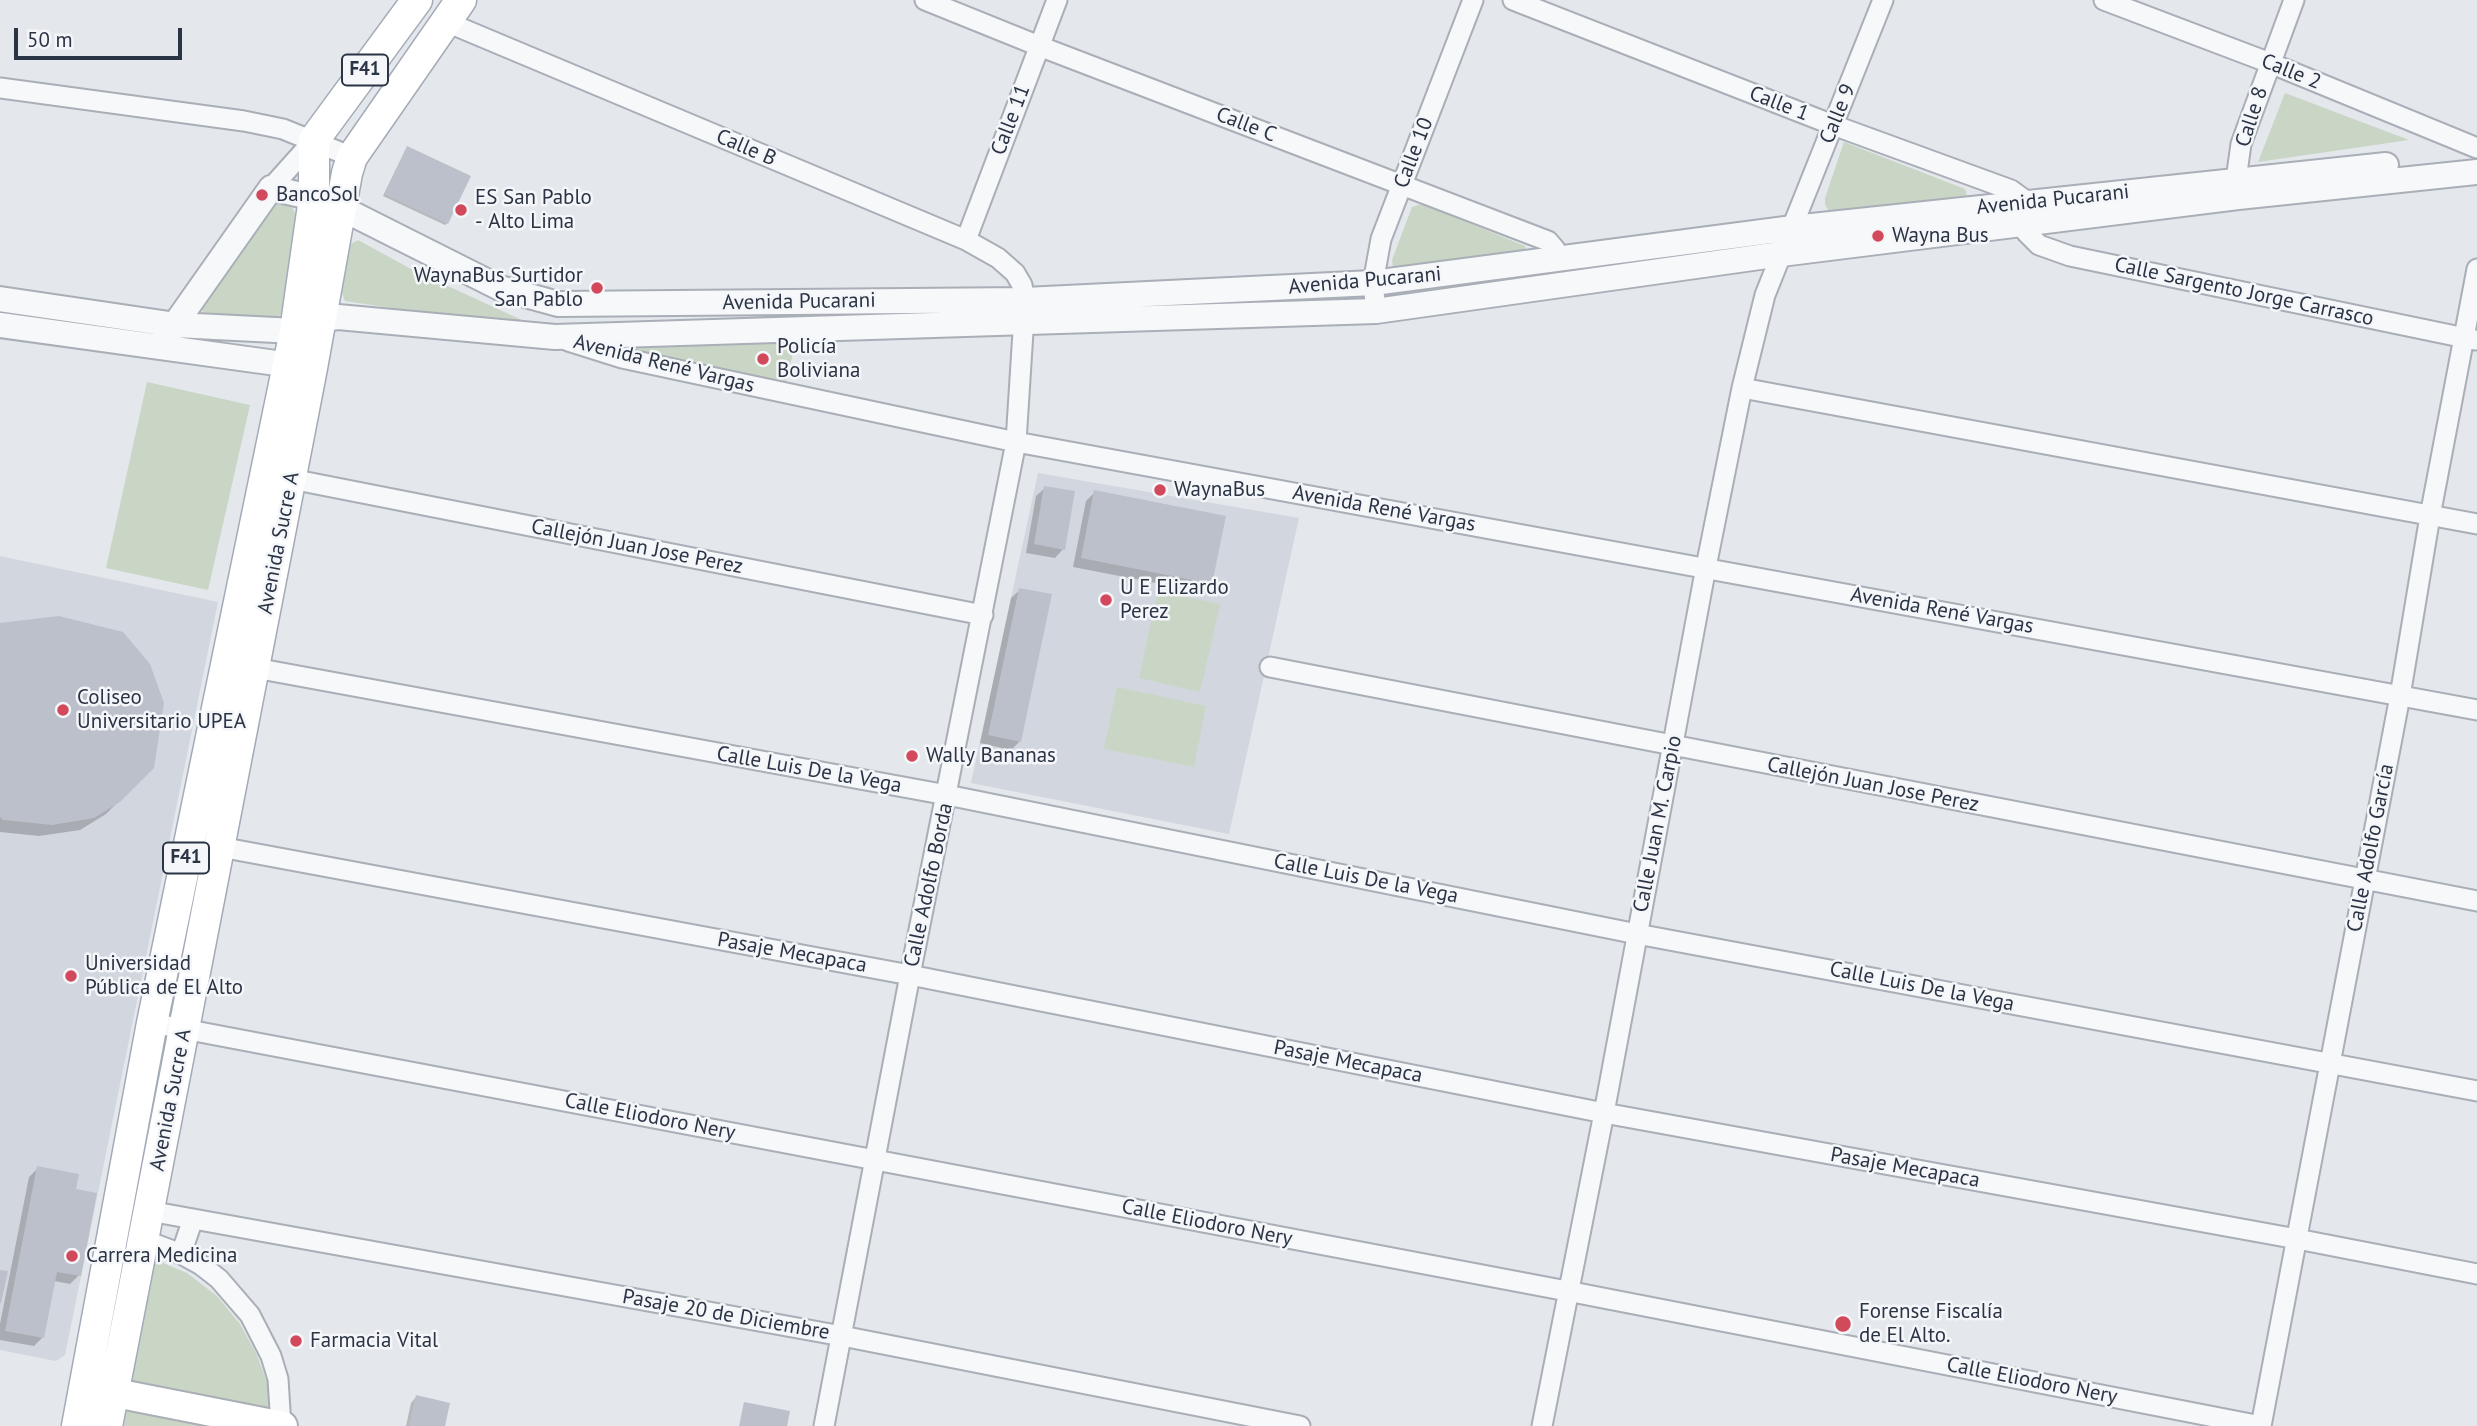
<!DOCTYPE html>
<meta charset="utf-8">
<style>
body{margin:0}
#map{position:relative;width:2477px;height:1426px;overflow:hidden;background:#e4e7ec;font-family:"PT Sans",sans-serif}
canvas{display:block}
.scale{position:absolute;left:14px;top:28px;width:168px;height:32px;box-sizing:border-box;border:4px solid #2b3445;border-top:0;padding-left:9px;font-size:21px;line-height:24px;white-space:nowrap;color:#2b3445;-webkit-text-stroke:5px #f4f6f9;paint-order:stroke}
</style>
<div id="map">
<canvas width="2477" height="1426"></canvas>
<div class="scale">50 m</div>
</div>
<script>
const context = document.querySelector('canvas').getContext('2d');
context.lineJoin = 'round';
function fill(path, color) { context.fillStyle = color; context.fill(path, 'evenodd'); }
const shape = rows => new Path2D(rows.map(r => 'M' + r).join(''));
function trace(path, color, width, dash) { context.strokeStyle = color; context.lineWidth = width; context.lineCap = dash ? 'butt' : 'round'; context.setLineDash(dash || []); context.stroke(path); }
function drawText(font, color, halo, rows, align = 'center') {
  context.font = font + ' "PT Sans",sans-serif'; context.lineWidth = 5; context.setLineDash([]); context.textBaseline = 'middle'; context.strokeStyle = halo; context.fillStyle = color; for (const [text, x, y, turn = 0] of rows) {
    context.save(); context.translate(x, y); context.rotate((+turn || 0) * Math.PI / 180); context.textAlign = isNaN(turn) ? turn : align; if (halo) context.strokeText(text, 0, 0); context.fillText(text, 0, 0); context.restore();
  }
}
const built = shape([
 [1038,473,1299,518,1229,834,971,783],
 [0,556,218,602,65,1355,56,1361,0,1350]
]);
const green = shape([
 [2285,93,2409,140,2258,162],
 [1844,142,1965,189,1967,196,1965,199,1830,213,1825,205,1825,198],
 [282,203,292,207,297,217,281,314,275,321,205,316,200,306,274,204],
 [1418,205,1425,205,1525,246,1526,253,1396,270,1393,268,1392,260,1412,207],
 [358,240,413,270,524,321,523,328,345,301,342,293,349,245],
 [797,338,786,381,612,351,618,343],
 [147,382,250,405,208,590,106,568],
 [1158,591,1220,604,1200,692,1139,678],
 [1117,687,1206,706,1194,767,1104,749],
 [156,1260,187,1273,217,1296,240,1324,257,1355,270,1390,273,1403,265,1410,134,1386,128,1379,149,1266],
 [133,1409,226,1426,124,1426,126,1412]
]);
const shadow = shape([
 [405,151,447,223,445,225,383,196],
 [1045,488,1063,549,1055,558,1026,553,1036,496],
 [1095,492,1211,583,1202,592,1073,567,1086,501],
 [1020,590,1020,741,1011,750,980,743,1011,598],
 [0,625,153,767,106,814,80,830,39,836,0,832],
 [38,1168,74,1191,79,1275,70,1284,54,1281,42,1338,34,1346,0,1340,0,1324,29,1177],
 [416,1397,443,1426,406,1426,411,1403]
]);
const building = shape([
 [407,146,471,176,448,224,384,194],
 [1044,486,1075,491,1065,550,1034,544],
 [1094,490,1226,516,1212,584,1081,558],
 [1019,588,1052,594,1021,742,988,735],
 [59,616,123,632,150,664,164,703,154,768,120,802,94,818,52,825,3,820,0,817,0,623],
 [37,1166,79,1174,76,1189,97,1193,81,1276,57,1272,44,1338,5,1331],
 [0,1270,8,1271,1,1303,0,1303],
 [416,1395,450,1403,445,1426,409,1426],
 [744,1402,790,1411,787,1426,739,1426]
]);
const minor = shape([
 [925,0,1039,46,1548,241,1555,249,1556,259],
 [1513,0,1833,125,2011,190,2022,198,2026,232,2039,245,2070,256,2475,340],
 [2104,0,2270,63,2477,148],
 [444,21,966,240,998,258,1015,273,1022,285,1025,300,1016,442,910,975,824,1426],
 [0,88,244,121,283,129,352,157],
 [271,188,314,140],
 [2238,192,2236,180,2241,144,2294,0],
 [966,240,1057,0],
 [1376,311,1373,283,1381,239,1473,0],
 [568,341,622,358,1016,442,2477,710],
 [1742,388,2477,524],
 [291,479,983,615],
 [1270,667,2477,901],
 [255,668,947,795,1637,934,2477,1091],
 [220,847,910,975,1604,1113,2297,1239,2477,1274],
 [152,1023,1567,1291,2261,1426],
 [149,1211,842,1336,1300,1426],
 [144,1240,181,1254,201,1265,219,1279,250,1315,271,1356,278,1379,281,1426],
 [181,1254,193,1219],
 [1542,1426,1604,1113,1706,567,1742,388,1765,295,1883,0],
 [2261,1426,2400,696,2430,516,2477,269]
]);
const tertiary = shape([
 [0,299,176,325,295,331,321,320,338,317,555,337,1376,311,1781,254,2238,197,2477,172],
 [0,325,305,367],
 [159,347,271,188,314,198,341,208,500,288,558,304,1025,300,1373,283,1793,228,2386,165]
]);
const secondary = shape([
 [90,1388,283,1426]
]);
const primary = shape([
 [77,1426,152,1023,295,331,314,198,314,140,417,0],
 [107,1426,312,368,347,173,352,157,461,0]
]);
const markers = [
 [262,195,7,"#d1495b"],
 [461,210,7,"#d1495b"],
 [1878,236,7,"#d1495b"],
 [597,288,7,"#d1495b"],
 [763,359,7,"#d1495b"],
 [1160,490,7,"#d1495b"],
 [1106,600,7,"#d1495b"],
 [63,710,7,"#d1495b"],
 [912,756,7,"#d1495b"],
 [71,976,7,"#d1495b"],
 [72,1256,7,"#d1495b"],
 [1843,1324,9,"#d1495b"],
 [296,1341,7,"#d1495b"]
];
const shields = [
 [365,70,46],
 [186,858,46]
];
const shieldNames = [
 ["F41",365,70],
 ["F41",186,858]
];
const streetNames = [
 ["Calle 2",2291,72,22],
 ["Calle 1",1779,104,21],
 ["Calle 9",1838,114,-68],
 ["Calle 8",2252,117,-72],
 ["Calle 11",1011,120,-69],
 ["Calle C",1246,125,21],
 ["Calle B",746,148,23],
 ["Calle 10",1414,153,-69],
 ["Avenida Pucarani",2053,200,-6],
 ["Avenida Pucarani",1365,281,-5],
 ["Calle Sargento Jorge Carrasco",2244,292,12],
 ["Avenida Pucarani",799,302,-1],
 ["Avenida René Vargas",664,364,14],
 ["Avenida René Vargas",1384,509,10],
 ["Avenida Sucre A",279,543,-79],
 ["Callejón Juan Jose Perez",637,547,11],
 ["Avenida René Vargas",1942,611,10],
 ["Calle Luis De la Vega",809,770,10],
 ["Callejón Juan Jose Perez",1873,785,11],
 ["Calle Juan M. Carpio",1658,824,-79],
 ["Calle Adolfo García",2371,848,-79],
 ["Calle Luis De la Vega",1366,879,11],
 ["Calle Adolfo Borda",929,885,-78],
 ["Pasaje Mecapaca",792,953,10],
 ["Calle Luis De la Vega",1922,987,11],
 ["Pasaje Mecapaca",1348,1062,11],
 ["Avenida Sucre A",171,1100,-79],
 ["Calle Eliodoro Nery",650,1117,11],
 ["Pasaje Mecapaca",1905,1168,10],
 ["Calle Eliodoro Nery",1207,1223,11],
 ["Pasaje 20 de Diciembre",726,1315,10],
 ["Calle Eliodoro Nery",2032,1381,11]
];
const poiNames = [
 ["BancoSol",276,195],
 ["ES San Pablo",475,198],
 ["- Alto Lima",475,222],
 ["Wayna Bus",1892,236],
 ["WaynaBus Surtidor",583,276,"right"],
 ["San Pablo",583,300,"right"],
 ["Policía",777,347],
 ["Boliviana",777,371],
 ["WaynaBus",1174,490],
 ["U E Elizardo",1120,588],
 ["Perez",1120,612],
 ["Coliseo",77,698],
 ["Universitario UPEA",77,722],
 ["Wally Bananas",926,756],
 ["Universidad",85,964],
 ["Pública de El Alto",85,988],
 ["Carrera Medicina",86,1256],
 ["Forense Fiscalía",1859,1312],
 ["de El Alto.",1859,1336],
 ["Farmacia Vital",310,1341]
];
fill(built, '#d2d6de');
fill(green, '#c9d6c5');
fill(shadow, '#0003');
fill(building, '#bbc0ca');
trace(minor, '#a9aeb7', 23);
trace(tertiary, '#a9aeb7', 28);
trace(secondary, '#a9aeb7', 32);
trace(primary, '#a3abb8', 33);
trace(minor, '#f7f8fa', 19);
trace(tertiary, '#f7f8fa', 24);
trace(secondary, '#fff', 28);
trace(primary, '#fff', 30);
for (const [x, y, r, color] of markers) { const dot = new Path2D(); dot.arc(x, y, r, 0, 2 * Math.PI); context.fillStyle = color; context.fill(dot); trace(dot, '#f4f6f9', 2.5); }
for (const [x, y, w] of shields) { const box = new Path2D(); box.roundRect(x - w / 2, y - 15.5, w, 31, 5); context.fillStyle = '#f4f6f9'; context.fill(box); trace(box, '#2b3445', 2); }
drawText('bold 19px', '#2b3445', null, shieldNames);
drawText('21px', '#2b3445', '#f4f6f9', streetNames);
drawText('21px', '#2b3445', '#f4f6f9', poiNames, 'left');
</script>
